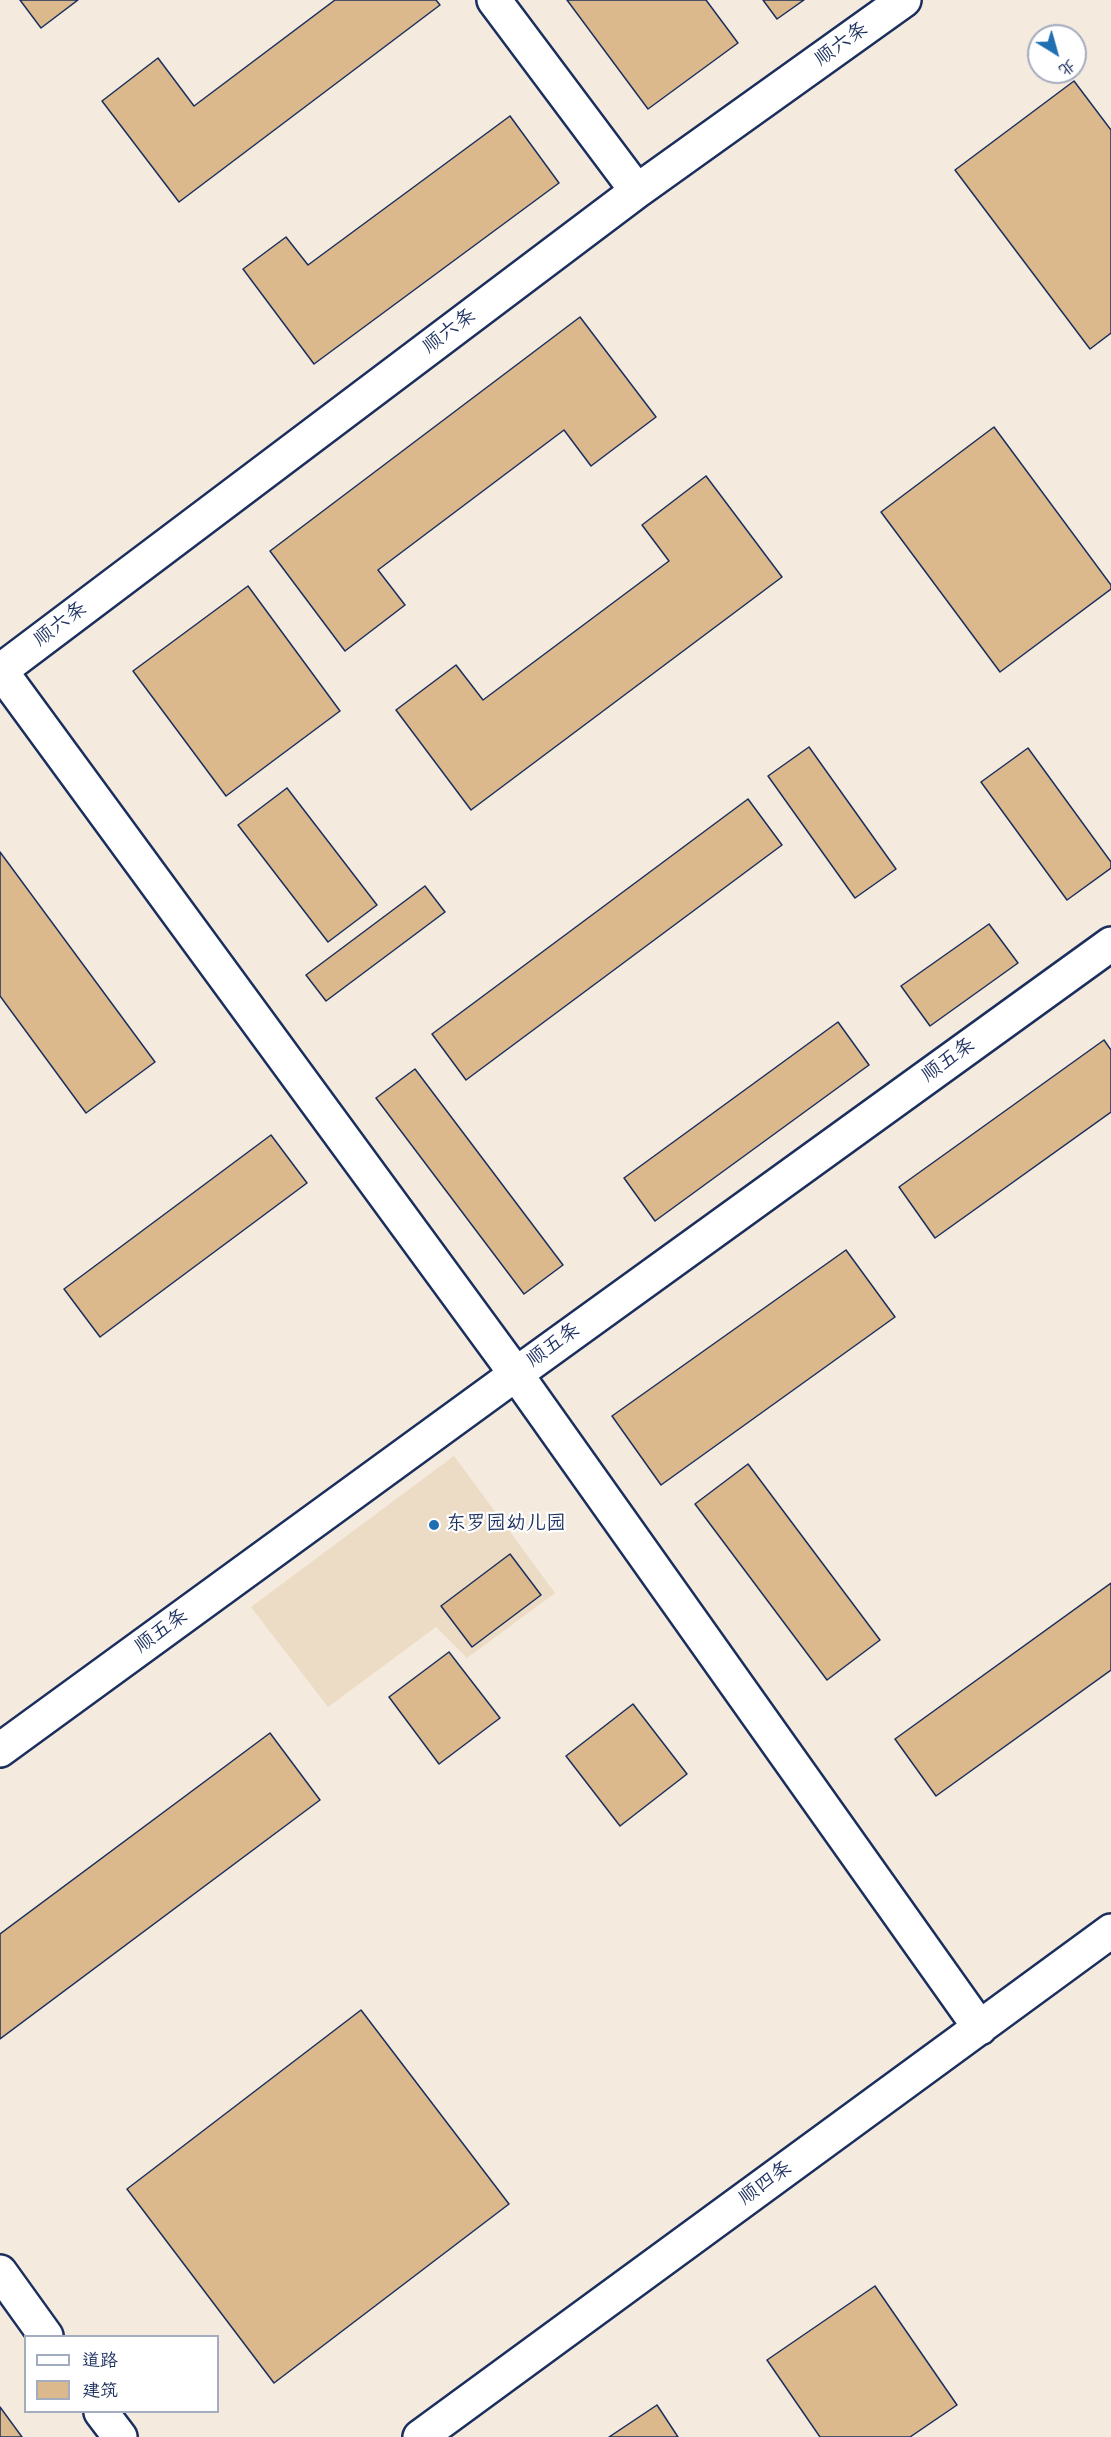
<!DOCTYPE html>
<meta charset="utf-8">
<style>
body{margin:0}
#map{position:relative;width:1111px;height:2437px;overflow:hidden;background:#f4eadd;font-family:Mynerve,"LXGW WenKai TC",sans-serif}
canvas{display:block}
.legend{position:absolute;left:24px;top:2335px;width:195px;height:78px;box-sizing:border-box;background:#fff;border:2px solid #a4acbf;margin:0;padding:8px 10px;list-style:none;font-size:18px;color:#1b2f5e}
.legend li{display:flex;align-items:center;gap:12px;height:30px}
.legend b{width:30px;border:2px solid #a4acbf}
.north{position:absolute;left:1027px;top:24px;width:60px;height:60px;box-sizing:border-box;background:#fff;border:2px solid #a4acbf;border-radius:50%;rotate:143deg;font-size:16px;font-weight:700;line-height:24px;text-align:center;color:#1b2f5e}
.north::after{content:'';display:block;margin:auto;width:21px;height:27px;background:#1f6fb2;clip-path:polygon(50% 0,100% 100%,50% 72%,0 100%)}
</style>
<div id="map">
<canvas width="1111" height="2437"></canvas>
<ul class="legend">
<li><b style="height:8px;background:#fff"></b>道路</li>
<li><b style="height:16px;background:#dbb98d"></b>建筑</li>
</ul>
<div class="north">北</div>
</div>
<script>
const context = document.querySelector('canvas').getContext('2d');
context.lineJoin = 'round';
function fill(path, color) { context.fillStyle = color; context.fill(path, 'evenodd'); }
const shape = rows => new Path2D(rows.map(r => 'M' + r).join(''));
function trace(path, color, width, dash) { context.strokeStyle = color; context.lineWidth = width; context.lineCap = dash ? 'butt' : 'round'; context.setLineDash(dash || []); context.stroke(path); }
function drawText(font, color, halo, rows, align = 'center') {
  context.font = font + ' Mynerve,"LXGW WenKai TC",sans-serif'; context.lineWidth = 4.5; context.setLineDash([]); context.textBaseline = 'middle'; context.strokeStyle = halo; context.fillStyle = color; for (const [text, x, y, turn = 0] of rows) {
    context.save(); context.translate(x, y); context.rotate((+turn || 0) * Math.PI / 180); context.textAlign = isNaN(turn) ? turn : align; if (halo) context.strokeText(text, 0, 0); context.fillText(text, 0, 0); context.restore();
  }
}
const built = shape([
 [454,1456,555,1593,467,1658,436,1627,328,1707,251,1607]
]);
const building = shape([
 [20,0,78,0,41,28,20,0],
 [335,0,436,0,440,5,179,202,102,101,158,58,194,106,335,0],
 [567,0,706,0,738,43,648,109,567,0],
 [763,0,804,0,777,19,763,0],
 [1074,81,1111,130,1111,333,1090,349,955,170,1074,81],
 [510,116,559,183,314,364,243,269,286,237,308,265,510,116],
 [580,317,656,417,591,466,564,430,378,570,405,605,345,651,270,551,580,317],
 [994,427,1111,585,1111,589,1000,672,881,512,994,427],
 [706,476,782,577,471,810,396,710,456,665,483,700,669,561,642,525,706,476],
 [248,586,340,711,226,796,133,671,248,586],
 [809,747,896,869,855,898,768,776,809,747],
 [1028,748,1111,862,1111,868,1067,900,981,782,1028,748],
 [287,788,377,905,328,942,238,825,287,788],
 [748,799,782,845,466,1080,432,1034,748,799],
 [0,852,155,1062,86,1113,0,996,0,852],
 [425,886,445,912,326,1001,306,975,425,886],
 [989,924,1018,963,930,1026,901,986,989,924],
 [838,1022,869,1065,655,1221,624,1178,838,1022],
 [1104,1040,1111,1050,1111,1112,935,1238,899,1187,1104,1040],
 [415,1069,563,1265,524,1294,376,1098,415,1069],
 [271,1135,307,1183,100,1337,64,1289,271,1135],
 [846,1250,895,1317,661,1485,612,1416,846,1250],
 [748,1464,880,1640,827,1680,695,1504,748,1464],
 [510,1554,541,1595,472,1647,441,1606,510,1554],
 [1111,1583,1111,1670,936,1796,895,1739,1111,1583],
 [449,1652,500,1718,439,1764,389,1697,449,1652],
 [633,1704,687,1774,620,1826,566,1756,633,1704],
 [270,1733,320,1800,0,2039,0,1934,270,1733],
 [361,2010,509,2204,274,2383,127,2189,361,2010],
 [875,2286,957,2405,910,2437,820,2437,767,2360,875,2286],
 [657,2405,678,2437,609,2437,657,2405],
 [0,2407,22,2437,0,2437,0,2407]
]);
const street = shape([
 [494,0,637,191],
 [0,670,516,1374,980,2028],
 [0,671,637,191,904,0],
 [0,1750,516,1374,1111,944],
 [420,2437,1111,1931]
]);
const secondary = shape([
 [0,2272,46,2336],
 [101,2412,120,2437]
]);
const markers = [
 [434,1525,6,"#1f6fb2"]
];
const streetNames = [
 ["顺六条",842,45,-36],
 ["顺六条",450,332,-37],
 ["顺六条",61,625,-37],
 ["顺五条",949,1061,-36],
 ["顺五条",554,1346,-36],
 ["顺五条",162,1632,-36],
 ["顺四条",766,2184,-36]
];
const poiNames = [
 ["东罗园幼儿园",446,1525]
];
fill(built, '#ecdbc5');
fill(building, '#dbb98d');
trace(building, '#1b2f5e', 1.5);
trace(street, '#1b2f5e', 38);
trace(secondary, '#1b2f5e', 38);
trace(street, '#fff', 33);
trace(secondary, '#fff', 33);
for (const [x, y, r, color] of markers) { const dot = new Path2D(); dot.arc(x, y, r, 0, 2 * Math.PI); context.fillStyle = color; context.fill(dot); trace(dot, '#fff', 2); }
drawText('20px', '#1b2f5e', '#fff', streetNames);
drawText('20px', '#1b2f5e', '#fff', poiNames, 'left');
</script>
